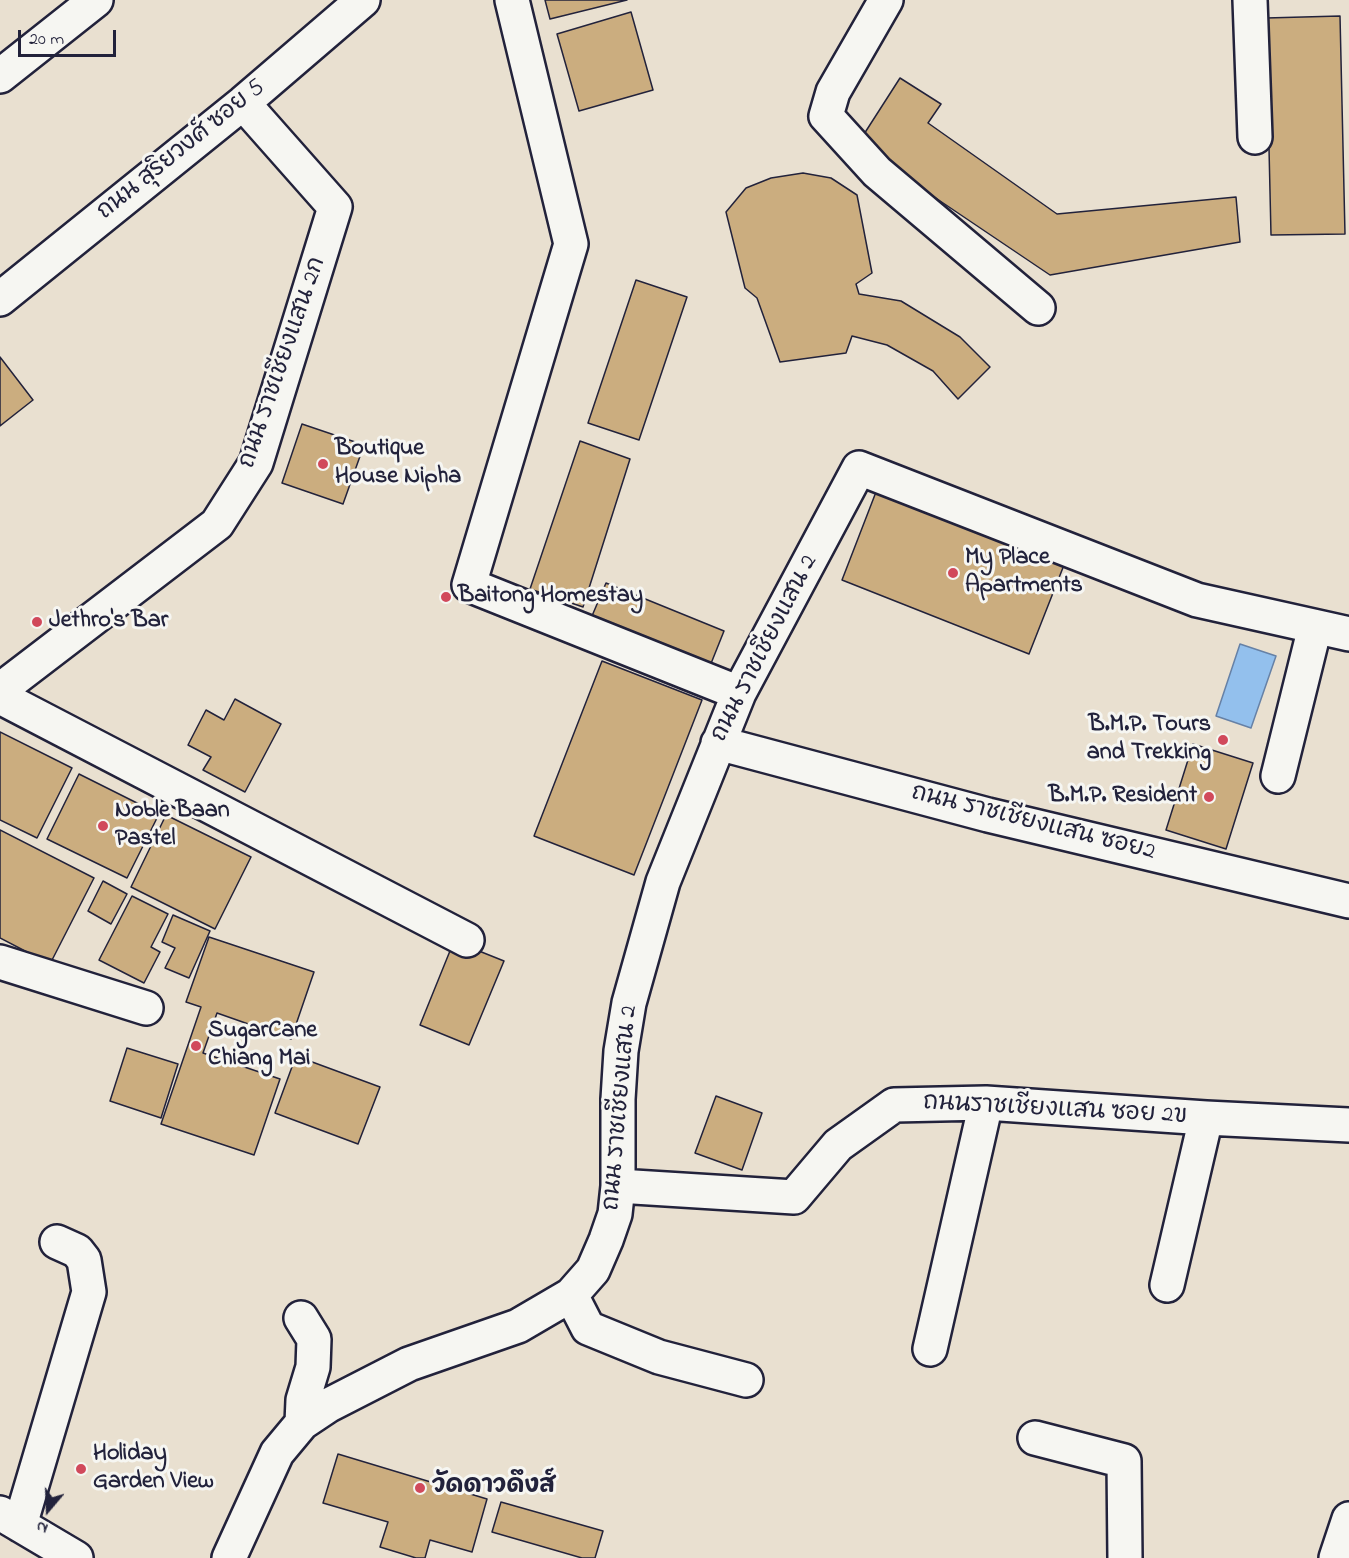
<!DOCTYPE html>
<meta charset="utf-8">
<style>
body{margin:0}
#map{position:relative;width:1349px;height:1558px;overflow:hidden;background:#e9e0d0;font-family:"Indie Flower",sans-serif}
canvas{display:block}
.north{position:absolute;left:18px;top:1480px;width:60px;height:60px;-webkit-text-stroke:4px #f6f6f2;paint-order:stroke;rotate:199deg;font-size:16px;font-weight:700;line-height:24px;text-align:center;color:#22223b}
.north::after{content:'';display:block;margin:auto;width:21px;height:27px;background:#22223b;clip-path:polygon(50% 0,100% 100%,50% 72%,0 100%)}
.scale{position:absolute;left:18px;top:30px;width:98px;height:27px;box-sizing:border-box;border:3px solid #22223b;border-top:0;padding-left:8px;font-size:18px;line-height:21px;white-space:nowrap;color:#22223b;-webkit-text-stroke:4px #f6f6f2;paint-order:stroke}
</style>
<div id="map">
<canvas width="1349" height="1558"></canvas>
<div class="north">N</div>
<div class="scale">20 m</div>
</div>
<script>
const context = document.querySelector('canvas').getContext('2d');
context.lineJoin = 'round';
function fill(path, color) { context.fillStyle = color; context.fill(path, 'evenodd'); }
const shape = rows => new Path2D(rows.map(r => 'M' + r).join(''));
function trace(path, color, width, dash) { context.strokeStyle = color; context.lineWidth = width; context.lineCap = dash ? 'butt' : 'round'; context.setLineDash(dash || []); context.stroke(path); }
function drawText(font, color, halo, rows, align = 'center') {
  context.font = font + ' "Indie Flower","Playpen Sans Thai",sans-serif'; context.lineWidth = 6; context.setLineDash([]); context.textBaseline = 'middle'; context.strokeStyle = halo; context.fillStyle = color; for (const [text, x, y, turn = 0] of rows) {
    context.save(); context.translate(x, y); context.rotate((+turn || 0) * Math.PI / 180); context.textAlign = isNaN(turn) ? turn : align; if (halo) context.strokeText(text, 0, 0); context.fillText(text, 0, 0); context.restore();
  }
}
const water = shape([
 [1240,644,1276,656,1251,728,1216,716,1240,644]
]);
const building = shape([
 [545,0,627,0,550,19,545,0],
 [631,12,653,90,579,111,557,34,631,12],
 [1340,16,1345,234,1271,235,1266,18,1340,16],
 [900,78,941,104,928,123,1057,214,1236,197,1240,242,1050,275,857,145,900,78],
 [803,173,831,178,857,195,872,273,856,284,859,294,901,301,960,337,990,367,958,399,933,371,887,345,852,336,846,353,780,362,757,298,745,288,726,212,746,188,771,178,803,173],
 [636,280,687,297,639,440,588,423,636,280],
 [0,357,33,400,0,426,0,357],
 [302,424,364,445,343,504,282,483,302,424],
 [580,441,630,459,583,607,530,589,580,441],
 [876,492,1064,565,1029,654,842,580,876,492],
 [606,583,724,631,708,671,589,623,606,583],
 [602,661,702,700,634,875,534,836,602,661],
 [235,699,281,724,245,792,203,770,211,757,188,745,206,710,224,720,235,699],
 [0,732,72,768,37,838,0,820,0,732],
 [1193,744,1253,763,1226,849,1166,830,1193,744],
 [79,774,159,814,127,878,47,839,79,774],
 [166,815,251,857,215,929,131,887,166,815],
 [0,830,94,878,50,964,0,938,0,830],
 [103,881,127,894,111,924,88,911,103,881],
 [132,896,168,914,151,947,160,952,144,983,99,960,132,896],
 [173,915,210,931,189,978,165,968,175,948,162,942,173,915],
 [209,937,314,972,291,1039,217,1013,203,1053,280,1079,254,1155,161,1124,201,1007,186,1002,209,937],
 [454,941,504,961,469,1045,420,1025,454,941],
 [127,1048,178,1064,161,1118,110,1101,127,1048],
 [296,1056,380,1087,358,1144,275,1113,296,1056],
 [716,1096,762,1113,742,1170,695,1153,716,1096],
 [338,1454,487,1499,472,1552,430,1540,425,1558,416,1558,380,1547,388,1522,323,1503,338,1454],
 [501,1502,603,1531,595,1558,582,1558,492,1532,501,1502]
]);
const minor = shape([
 [512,0,571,244,469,585,739,693],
 [886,0,833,92,826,116,877,172,1038,308],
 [1250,0,1255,137],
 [0,76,96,0],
 [0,299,243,103,363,0],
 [0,690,217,524,256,463,335,207,243,103],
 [0,697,467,940],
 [718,743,988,815,1349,901],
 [1278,776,1315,627],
 [0,962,146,1008],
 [618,1186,794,1197,838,1145,894,1105,986,1103,1206,1118,1349,1125],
 [1167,1285,1206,1118],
 [571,1295,588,1328,659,1357,746,1380],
 [301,1318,314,1339,313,1367,303,1400,302,1423],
 [930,1349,986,1103],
 [1035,1438,1124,1461,1125,1558],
 [0,1513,76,1558],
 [20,1525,89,1292,84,1260,77,1251,57,1242],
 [229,1558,277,1453,302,1423,329,1405,409,1364,518,1326,571,1295,593,1270,606,1240,615,1214,618,1186,618,1099,621,1051,629,1003,663,882,739,693,859,468,1197,600,1349,634],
 [1336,1558,1349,1519]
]);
const markers = [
 [323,464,6,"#d1495b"],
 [953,573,6,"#d1495b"],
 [446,597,6,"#d1495b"],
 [37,622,6,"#d1495b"],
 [1223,740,6,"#d1495b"],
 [1209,797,6,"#d1495b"],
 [103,826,6,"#d1495b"],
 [196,1046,6,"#d1495b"],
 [81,1469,6,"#d1495b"],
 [420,1488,6,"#d1495b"]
];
const streetNames = [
 ["ถนน สุริยวงศ์ ซอย 5",182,151,-39],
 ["ถนน ราชเชียงแสน 2ก",284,363,-71],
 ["ถนน ราชเชียงแสน 2",766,649,-63],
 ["ถนน ราชเชียงแสน ซอย2",1033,824,14],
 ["ถนน ราชเชียงแสน 2",622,1108,-85],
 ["ถนนราชเชียงแสน ซอย 2ข",1055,1111,3]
];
const poiNames = [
 ["Boutique",335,450],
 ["House Nipha",335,478],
 ["My Place",965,559],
 ["Apartments",965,587],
 ["Baitong Homestay",458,597],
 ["Jethro's Bar",49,622],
 ["B.M.P. Tours",1211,726,"right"],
 ["and Trekking",1211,754,"right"],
 ["B.M.P. Resident",1197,797,"right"],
 ["Noble Baan",115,812],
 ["Pastel",115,840],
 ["SugarCane",208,1032],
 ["Chiang Mai",208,1060],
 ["Holiday",93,1455],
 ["Garden View",93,1483],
 ["วัดดาวดึงส์",432,1488]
];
fill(water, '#93c0ed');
trace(water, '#6681a6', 1.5);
fill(building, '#cbad7f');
trace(building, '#22223b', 1.5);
trace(minor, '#22223b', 38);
trace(minor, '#f6f6f2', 33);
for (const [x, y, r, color] of markers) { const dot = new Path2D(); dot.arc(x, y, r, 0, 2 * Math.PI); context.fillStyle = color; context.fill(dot); trace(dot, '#f6f6f2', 2); }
drawText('24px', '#22223b', '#f6f6f2', streetNames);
drawText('bold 24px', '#22223b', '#f6f6f2', poiNames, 'left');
</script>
